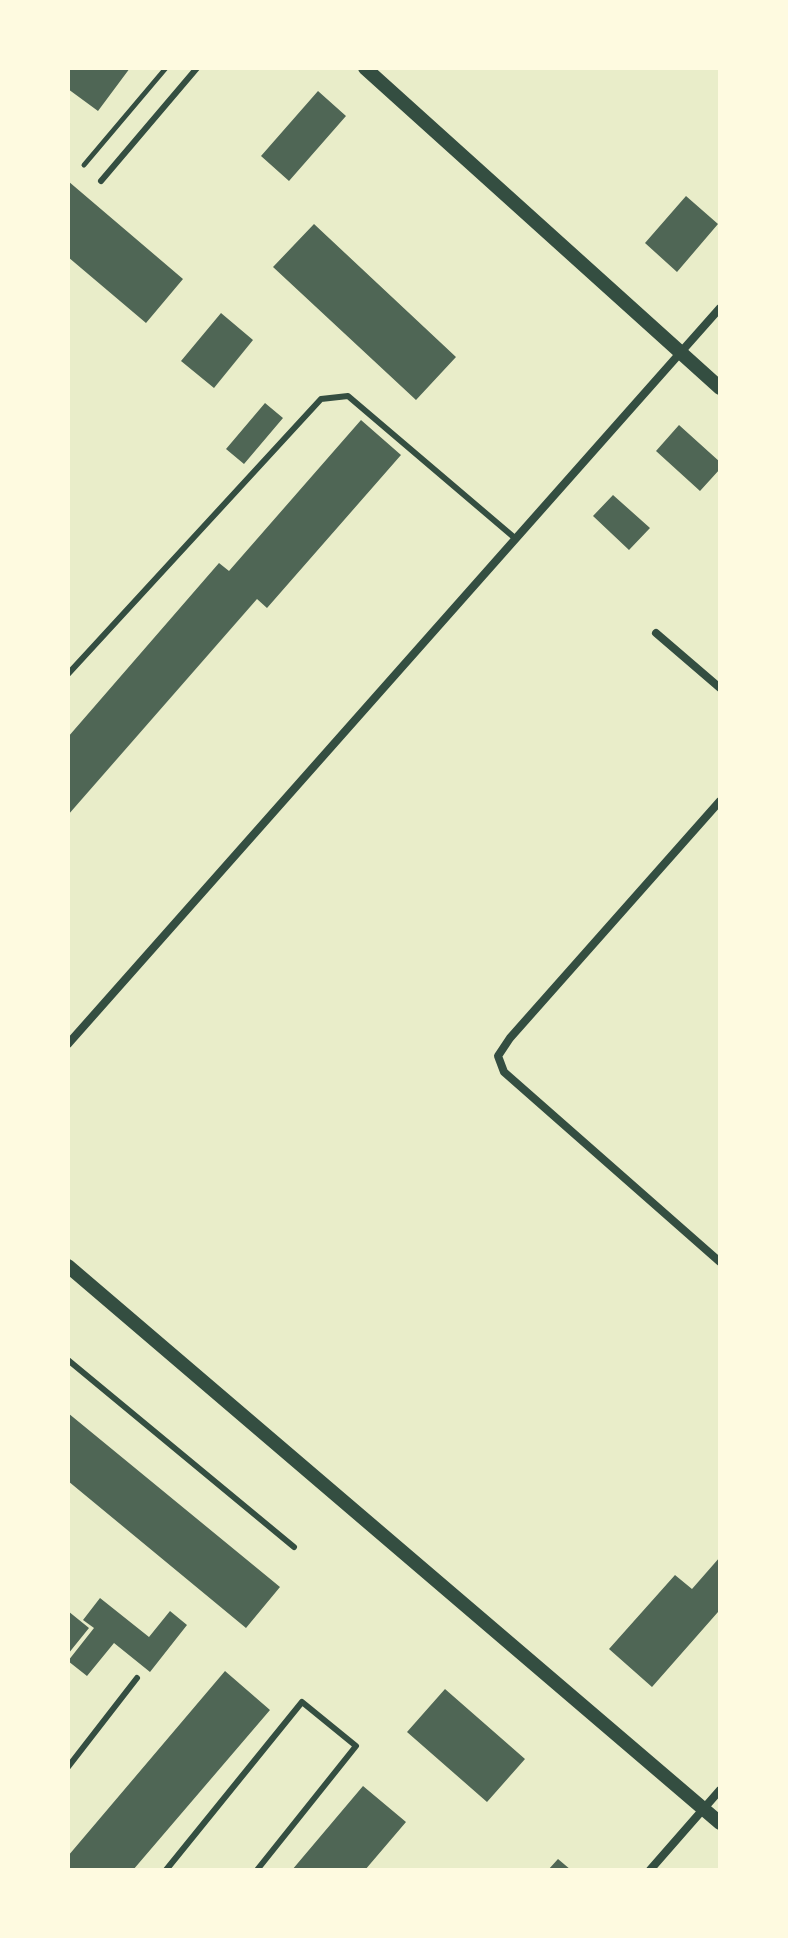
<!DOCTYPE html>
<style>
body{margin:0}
#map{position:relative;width:788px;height:1938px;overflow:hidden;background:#e9edc9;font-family:"DejaVu Sans",sans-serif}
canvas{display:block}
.frame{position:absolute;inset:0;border:70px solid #fefae0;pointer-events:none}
</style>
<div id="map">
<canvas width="788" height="1938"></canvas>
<div class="frame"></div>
</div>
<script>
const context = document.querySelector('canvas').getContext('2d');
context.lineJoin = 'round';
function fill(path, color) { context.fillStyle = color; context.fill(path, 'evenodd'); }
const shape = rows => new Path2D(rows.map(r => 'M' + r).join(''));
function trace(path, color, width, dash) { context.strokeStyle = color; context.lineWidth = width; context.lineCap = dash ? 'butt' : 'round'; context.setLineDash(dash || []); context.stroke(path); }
const building = shape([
 [68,68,130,68,98,111,68,89],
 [318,91,346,116,289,181,261,156],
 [68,181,183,279,146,323,68,257],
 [686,196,718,224,677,272,645,243],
 [314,224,456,357,416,400,273,267],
 [221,313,253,340,214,388,181,361],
 [265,403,283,418,244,464,226,449],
 [361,420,401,455,267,608,257,599,68,815,68,737,219,563,229,571],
 [679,425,720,462,720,469,700,491,656,451],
 [613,495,650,528,629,550,593,516],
 [68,1413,280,1587,246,1628,68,1481],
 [720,1557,720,1614,718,1612,652,1687,609,1649,675,1575,692,1589],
 [100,1598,149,1637,170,1611,187,1625,150,1672,114,1643,87,1676,68,1661,94,1628,83,1620],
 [68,1611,89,1628,68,1654],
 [225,1671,270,1710,133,1870,68,1870,68,1856],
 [445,1689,525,1759,487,1802,407,1732],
 [363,1786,406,1822,365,1870,292,1870],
 [558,1859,571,1870,548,1870]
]);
const path = shape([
 [84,165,166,68]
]);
const service = shape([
 [101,181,197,68],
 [68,674,321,399,348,396,516,539],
 [68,1360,294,1547],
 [68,1767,137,1678],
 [166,1870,302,1702,356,1746,257,1870]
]);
const minor = shape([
 [656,633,720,688],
 [720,801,510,1038,498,1056,504,1072,720,1262],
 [68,1044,720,308],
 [650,1870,720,1790]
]);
const tertiary = shape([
 [365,68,720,388],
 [68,1266,720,1823]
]);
fill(building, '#4f6655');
trace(path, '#344e41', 5);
trace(service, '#344e41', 6);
trace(minor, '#344e41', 8);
trace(tertiary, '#344e41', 14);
</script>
